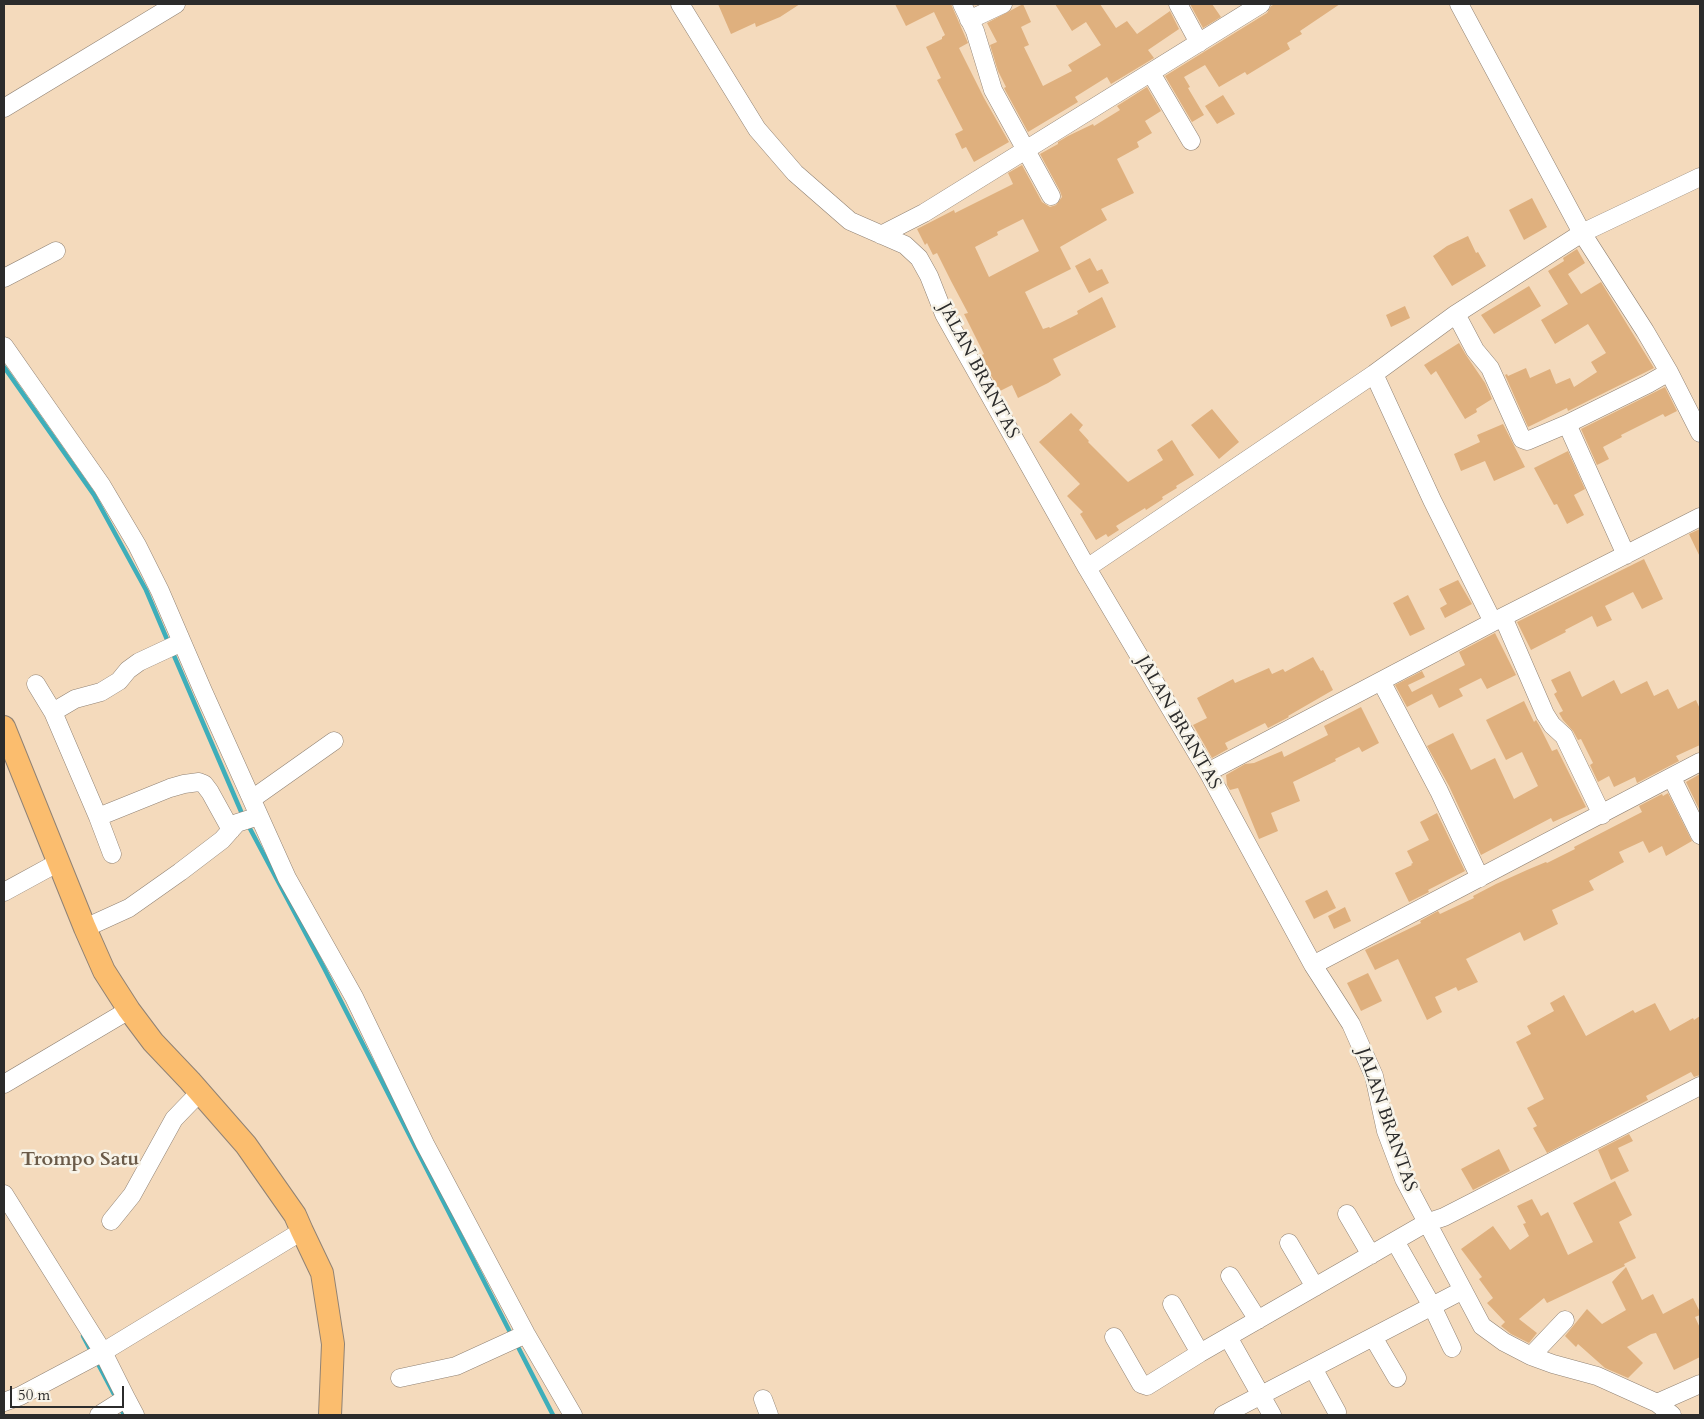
<!DOCTYPE html>
<style>
body{margin:0}
#map{position:relative;width:1704px;height:1419px;overflow:hidden;background:#f4dabc;font-family:Cardo,serif}
canvas{display:block}
.frame{position:absolute;inset:0;border:5px solid #2b2b2b;pointer-events:none}
.scale{position:absolute;left:10px;top:1386px;width:114px;height:22px;box-sizing:border-box;border:2px solid #2b2b2b;border-top:0;padding-left:6px;font-size:15px;line-height:18px;white-space:nowrap;color:#2b2b2b;-webkit-text-stroke:4px #f7f3e8;paint-order:stroke}
</style>
<div id="map">
<canvas width="1704" height="1419"></canvas>
<div class="frame"></div>
<div class="scale">50 m</div>
</div>
<script>
const context = document.querySelector('canvas').getContext('2d');
context.lineJoin = 'round';
const shape = rows => new Path2D(rows.map(r => 'M' + r).join(''));
function trace(path, color, width, dash) { context.strokeStyle = color; context.lineWidth = width; context.lineCap = dash ? 'butt' : 'round'; context.setLineDash(dash || []); context.stroke(path); }
function fill(path, color) { context.fillStyle = color; context.fill(path, 'evenodd'); }
function drawText(font, color, halo, rows, align = 'center') {
  context.font = font + ' Cardo,serif'; context.lineWidth = 5; context.setLineDash([]); context.textBaseline = 'middle'; context.strokeStyle = halo; context.fillStyle = color; for (const [text, x, y, turn = 0] of rows) {
    context.save(); context.translate(x, y); context.rotate((+turn || 0) * Math.PI / 180); context.textAlign = isNaN(turn) ? turn : align; if (halo) context.strokeText(text, 0, 0); context.fillText(text, 0, 0); context.restore();
  }
}
const stream = shape([
 [4,367,94,495,146,590,169,644],
 [172,651,243,816],
 [247,823,324,968,512,1336],
 [83,1336,92,1353],
 [516,1343,553,1415],
 [96,1360,117,1400],
 [120,1407,124,1415]
]);
const building = shape([
 [718,4,800,4,780,17,756,27,755,23,731,34],
 [895,4,951,4,968,43,959,48,984,98,1009,142,974,162,966,147,962,149,955,134,963,130,937,80,941,78,926,47,942,39,942,37,945,35,934,12,906,26],
 [1023,4,1031,22,1021,27,1029,45,1024,47,1043,86,1072,71,1068,65,1101,45,1086,22,1072,31,1055,4,1100,4,1116,28,1127,21,1137,34,1170,11,1179,29,1148,50,1154,58,1111,84,1107,77,1075,97,1078,102,1028,132,1004,88,1006,87,998,71,990,45,997,42,987,23],
 [1190,4,1212,4,1221,17,1203,28],
 [1275,4,1340,4,1300,31,1302,34,1287,43,1290,49,1247,75,1245,72,1219,87,1205,65,1184,77,1190,87,1188,88,1204,115,1192,122,1165,76,1267,13,1271,6],
 [1147,87,1161,111,1145,121,1152,133,1137,142,1139,147,1117,159,1134,193,1101,209,1107,220,1060,247,1071,269,1025,292,1043,329,1049,327,1050,328,1078,314,1077,311,1102,297,1116,327,1053,359,1061,375,1048,383,1018,398,1012,385,1000,391,980,356,984,354,964,314,968,313,951,281,937,253,933,255,927,243,925,245,917,229,954,210,955,213,1013,184,1008,173,1022,165,1042,202,1050,207,1056,205,1062,197,1060,191,1040,154,1058,144,1058,142,1068,136,1093,124,1094,126,1120,110,1117,106],
 [1023,219,1039,251,989,277,975,247,998,235,997,232],
 [1223,95,1235,114,1217,124,1205,106],
 [1532,198,1547,227,1524,240,1509,210],
 [1468,236,1476,253,1478,252,1486,266,1452,286,1433,256,1447,246],
 [1577,249,1585,263,1568,274,1581,294,1601,282,1654,368,1568,411,1567,408,1528,427,1505,375,1507,374,1508,376,1526,368,1530,378,1550,369,1556,384,1570,378,1574,387,1597,372,1591,362,1606,353,1588,324,1555,344,1541,320,1568,304,1548,271,1564,261,1563,258],
 [1090,258,1097,271,1102,269,1109,283,1089,293,1075,266],
 [1529,286,1541,306,1494,334,1481,315],
 [1405,306,1410,318,1391,327,1386,315],
 [1459,343,1466,355,1485,383,1492,399,1476,409,1477,412,1465,419,1436,371,1431,375,1424,365],
 [1665,387,1677,411,1665,417,1663,414,1621,435,1622,437,1603,447,1609,459,1597,465,1581,429],
 [1212,409,1239,442,1219,459,1191,425],
 [1071,413,1083,425,1079,430,1089,441,1088,442,1128,482,1163,460,1157,450,1172,440,1194,475,1176,486,1177,488,1162,497,1163,499,1146,510,1145,508,1116,526,1119,530,1108,537,1106,534,1096,540,1080,514,1083,512,1067,496,1080,484,1039,442],
 [1503,424,1525,467,1494,481,1485,461,1461,471,1454,454,1480,442,1477,435],
 [1568,451,1585,489,1574,495,1584,515,1567,524,1557,504,1554,505,1534,468],
 [1700,529,1700,557,1689,534],
 [1644,559,1663,599,1642,609,1633,592,1605,606,1612,620,1597,627,1592,616,1565,630,1566,632,1531,650,1517,622],
 [1458,580,1472,604,1445,618,1440,608,1447,604,1439,589],
 [1408,595,1425,629,1410,636,1393,603],
 [1495,633,1516,675,1487,689,1481,678,1459,689,1463,696,1439,708,1432,694,1407,707,1395,685,1422,671,1425,677,1408,685,1412,692,1465,665,1459,652],
 [1313,657,1321,671,1323,670,1333,690,1288,716,1289,717,1268,728,1265,723,1225,743,1228,749,1212,758,1193,725,1207,718,1197,698,1233,679,1235,683,1269,668,1272,674,1283,669,1285,672],
 [1570,671,1582,697,1614,680,1621,694,1647,681,1654,696,1668,689,1678,709,1696,700,1700,709,1700,745,1676,756,1679,761,1637,783,1635,777,1614,787,1609,776,1598,782,1590,765,1593,763,1581,739,1578,740,1573,731,1563,720,1559,713,1563,711,1554,694,1557,692,1551,680],
 [1524,701,1534,722,1536,720,1539,725,1552,751,1557,749,1586,807,1553,822,1551,818,1481,855,1449,786,1427,746,1453,733,1471,770,1495,758,1514,799,1538,786,1522,752,1506,760,1486,720],
 [1361,707,1379,743,1362,752,1359,747,1335,759,1336,761,1293,782,1300,801,1271,813,1278,831,1259,839,1238,788,1230,790,1227,785,1226,775,1245,764,1254,763,1282,751,1284,757,1328,735,1324,726],
 [1700,774,1700,811,1686,782],
 [1668,793,1692,841,1666,856,1662,846,1649,853,1643,841,1619,852,1624,862,1589,881,1594,890,1552,910,1558,924,1524,941,1520,932,1466,959,1478,982,1458,991,1456,987,1435,997,1442,1012,1427,1020,1398,959,1375,970,1365,950,1421,923,1420,921,1438,911,1440,914,1474,898,1473,896,1496,884,1527,870,1546,862,1547,863,1575,849,1574,847,1642,812,1639,806,1662,794,1663,796],
 [1437,813,1465,871,1428,890,1429,892,1409,902,1395,873,1412,865,1411,864,1413,863,1407,851,1429,840,1420,822],
 [1327,890,1336,908,1314,919,1305,901],
 [1345,907,1351,921,1334,929,1328,916],
 [1368,973,1382,1001,1361,1011,1347,983],
 [1564,995,1586,1036,1633,1010,1635,1013,1655,1003,1670,1031,1693,1018,1694,1020,1700,1016,1700,1075,1694,1077,1691,1072,1646,1096,1648,1100,1547,1153,1533,1128,1537,1126,1527,1108,1544,1099,1516,1042,1531,1034,1527,1026,1554,1011,1550,1003],
 [1629,1134,1633,1141,1618,1148,1629,1171,1611,1180,1598,1150],
 [1499,1149,1510,1171,1473,1190,1461,1169],
 [1615,1181,1632,1215,1619,1222,1636,1258,1624,1264,1625,1266,1547,1303,1544,1298,1519,1319,1537,1333,1529,1343,1511,1334,1501,1326,1505,1322,1487,1303,1493,1298,1479,1279,1482,1277,1461,1249,1493,1226,1510,1250,1529,1236,1523,1224,1526,1223,1517,1206,1532,1199,1541,1216,1548,1212,1568,1255,1593,1242,1573,1203],
 [1626,1267,1642,1300,1653,1294,1663,1314,1693,1298,1700,1312,1700,1315,1695,1317,1700,1328,1700,1357,1674,1370,1656,1333,1651,1334,1627,1347,1643,1363,1628,1378,1605,1368,1578,1344,1576,1347,1565,1336,1587,1309,1602,1324,1626,1310,1612,1282]
]);
const minor = shape([
 [680,4,757,129,795,173,850,221,905,245,919,258,929,276,944,314,1087,568,1208,772,1313,965,1351,1024,1374,1076,1386,1131,1404,1179,1482,1326,1504,1342,1531,1356,1553,1364,1597,1376,1657,1403,1672,1415],
 [962,4,975,31,993,90,1051,196],
 [1178,4,1199,43],
 [1459,4,1582,233,1645,331,1669,372,1700,433],
 [969,20,1003,4],
 [1151,73,1191,141],
 [4,108,176,4],
 [881,235,924,213,1261,4],
 [4,278,56,251],
 [1456,314,1475,350,1490,368,1522,439,1527,441,1567,424,1648,384,1669,372],
 [4,346,102,486,137,545,160,591,203,691,287,878,354,997,425,1144,526,1334,573,1415],
 [1374,374,1432,500,1493,622],
 [1567,424,1626,555],
 [1087,568,1374,374,1456,314,1582,233,1700,177],
 [1503,617,1545,714,1552,725,1564,736,1602,815],
 [1381,681,1439,791,1480,878],
 [36,684,53,712,75,699,101,692,119,681,128,670,139,662,182,642],
 [53,712,98,817],
 [1208,772,1493,622,1700,517],
 [1672,778,1700,835],
 [252,799,334,741],
 [112,854,98,817,170,788,184,784,199,782,204,784,210,792,231,830],
 [4,892,59,862],
 [85,928,129,908,180,872,222,840,237,823,259,816],
 [1313,965,1700,762],
 [4,1084,129,1010],
 [4,1194,103,1352,20,1396,4,1402],
 [1347,1214,1371,1255],
 [111,1221,132,1195,174,1119,200,1092],
 [1395,1241,1432,1306,1452,1348],
 [1289,1243,1315,1287],
 [1230,1276,1258,1320],
 [1172,1304,1200,1353],
 [1114,1337,1141,1384,1147,1386,1200,1353,1426,1223,1444,1217,1700,1086],
 [1228,1337,1272,1415],
 [1373,1337,1397,1378],
 [1531,1356,1565,1320],
 [1313,1368,1337,1412],
 [400,1378,456,1366,526,1334],
 [126,1398,135,1415],
 [763,1399,769,1415],
 [1657,1403,1700,1384],
 [99,1415,126,1398,103,1352,302,1231],
 [1223,1415,1463,1290]
]);
const major = shape([
 [4,727,85,928,104,971,129,1010,153,1042,190,1081,246,1145,295,1215,302,1231,322,1273,333,1344,330,1415]
]);
const streetNames = [
 ["JALAN BRANTAS",978,371,62],
 ["JALAN BRANTAS",1178,723,60],
 ["JALAN BRANTAS",1386,1120,71]
];
const quarterNames = [
 ["Trompo Satu",80,1160]
];
trace(stream, '#3eaeba', 4.5);
fill(building, '#dfb07e');
trace(minor, '#908274', 19);
trace(major, '#908274', 24);
trace(minor, '#fff', 18);
trace(major, '#fbbd6e', 22);
drawText('18px', '#2b2b2b', '#f7f3e8', streetNames);
drawText('bold 20px', '#6a5a48', '#f7f3e8', quarterNames);
</script>
